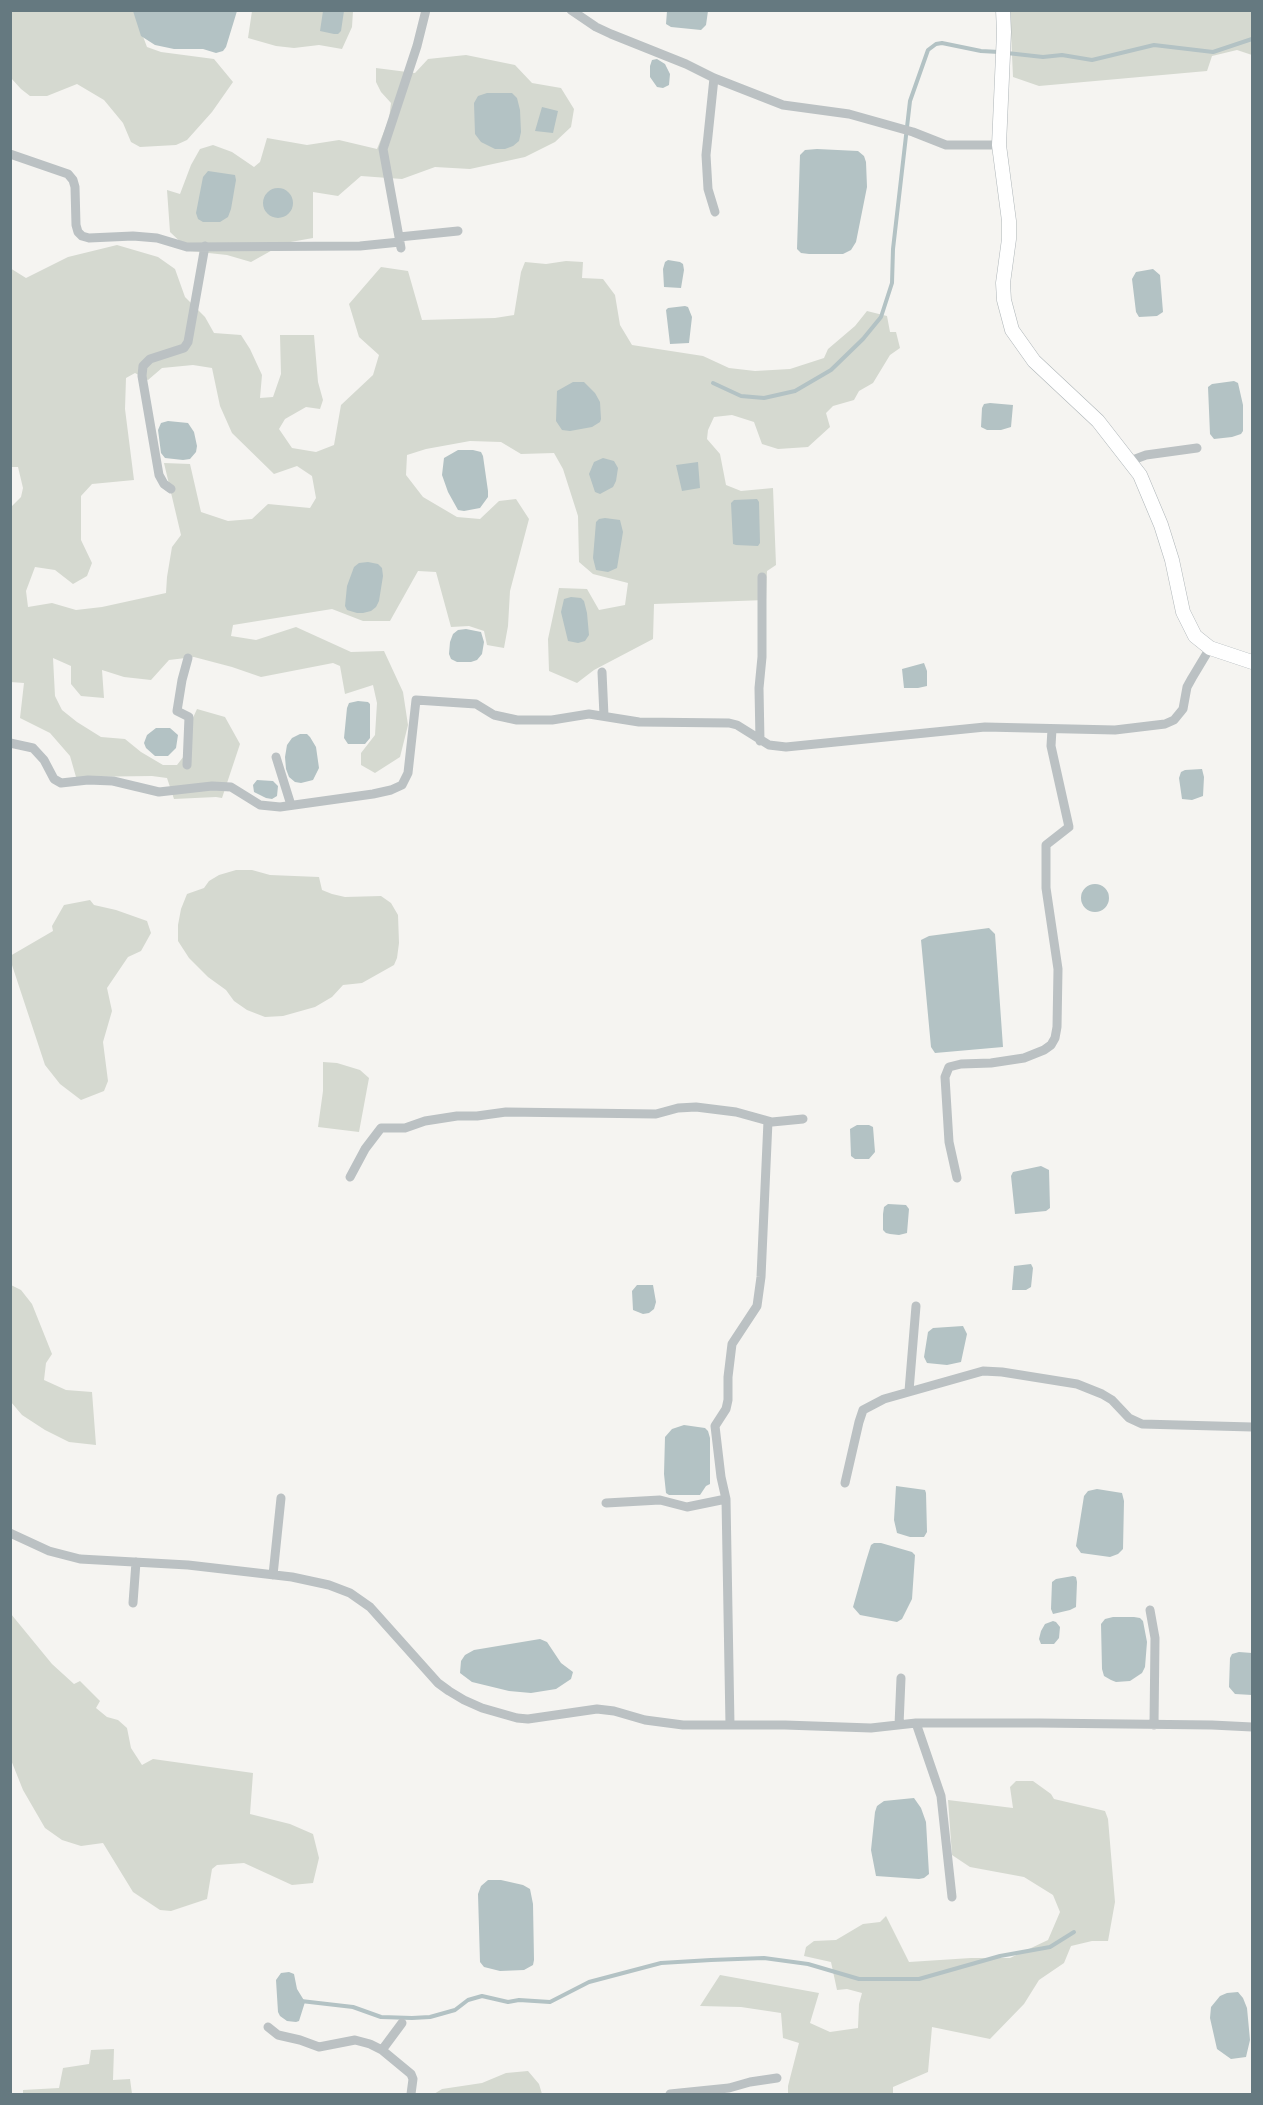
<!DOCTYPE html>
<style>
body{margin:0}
#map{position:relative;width:1263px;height:2105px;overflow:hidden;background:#f5f4f1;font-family:Ubuntu,sans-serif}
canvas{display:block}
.frame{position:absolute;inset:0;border:12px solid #657980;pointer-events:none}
</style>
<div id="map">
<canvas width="1263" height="2105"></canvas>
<div class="frame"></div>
</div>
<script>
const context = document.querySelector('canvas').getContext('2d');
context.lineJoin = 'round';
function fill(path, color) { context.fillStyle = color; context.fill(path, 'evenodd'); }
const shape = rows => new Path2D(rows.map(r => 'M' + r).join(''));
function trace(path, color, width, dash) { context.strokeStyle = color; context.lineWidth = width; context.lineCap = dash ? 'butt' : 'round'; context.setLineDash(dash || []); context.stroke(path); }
const green = shape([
 [133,10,147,47,161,52,214,59,233,82,212,112,187,140,176,145,140,147,131,142,123,123,104,100,77,84,47,96,30,96,21,89,11,78,11,11],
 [252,11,353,11,352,27,342,49,319,45,294,48,276,46,248,38],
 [1010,11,1252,11,1252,55,1237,50,1212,56,1207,71,1039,86,1013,77],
 [466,55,515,65,532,83,561,88,574,109,571,127,555,142,525,157,470,169,435,167,402,179,361,176,338,196,313,192,313,238,285,243,251,262,227,255,190,251,170,232,167,190,180,194,191,165,200,149,213,145,232,152,254,167,260,162,267,138,307,145,339,140,377,149,389,119,391,103,381,92,376,82,376,68,415,73,428,59],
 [117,245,158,257,175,269,185,297,205,317,214,333,241,335,250,349,262,375,260,398,273,397,281,374,280,335,314,335,318,382,323,400,320,409,306,407,285,419,279,429,292,448,316,452,334,445,341,405,373,375,379,355,359,337,349,304,381,267,408,271,422,320,495,318,514,315,521,272,525,262,546,264,566,261,583,262,582,278,603,279,615,295,620,325,632,345,703,356,729,368,755,371,790,369,824,358,828,349,855,326,867,311,887,316,890,332,896,332,900,348,890,355,873,383,859,391,854,400,833,406,826,413,830,427,808,447,778,449,762,444,754,422,732,415,714,417,708,430,707,439,720,454,726,485,741,491,773,488,776,565,767,571,766,600,654,604,653,639,594,670,577,683,549,671,548,639,559,588,587,589,599,610,625,605,628,583,593,574,579,562,578,516,563,469,554,453,521,454,501,442,470,441,426,449,407,455,406,475,423,497,457,517,480,519,499,501,516,499,529,519,510,591,508,626,504,648,487,645,484,631,469,626,451,627,436,572,418,571,390,621,363,621,332,609,233,625,231,636,256,640,296,627,351,652,384,651,403,692,408,725,400,757,375,773,361,765,361,753,375,735,377,703,373,685,345,694,340,666,333,663,261,677,232,667,194,657,169,660,151,680,124,677,102,670,104,698,81,696,71,684,71,666,53,658,55,696,62,710,77,722,101,737,125,739,141,752,163,765,177,765,187,752,192,720,197,709,225,717,240,744,222,798,216,797,174,799,167,778,152,776,76,777,70,756,50,733,20,718,24,683,10,682,11,507,21,497,23,488,18,467,11,467,10,268,26,278,68,257],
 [193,365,212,368,220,406,232,433,274,474,297,466,312,476,316,498,310,508,268,504,252,519,228,521,201,512,190,464,164,463,181,535,172,547,167,577,166,593,102,607,76,610,52,603,28,607,26,591,35,567,55,570,73,584,87,576,92,563,81,540,81,496,92,484,134,480,125,409,126,378,135,373,148,380,162,368],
 [236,870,252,870,270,875,319,877,322,890,332,894,345,897,381,896,391,903,398,915,399,943,397,958,394,965,362,983,343,985,332,997,315,1007,283,1016,265,1017,247,1010,234,1001,226,990,208,977,189,958,178,941,178,925,181,909,187,894,204,888,209,881,219,875],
 [90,900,94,905,116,910,147,921,151,933,141,951,128,957,107,988,112,1011,103,1042,108,1081,104,1091,81,1100,60,1084,45,1065,11,962,10,956,53,931,52,926,64,905],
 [323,1062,337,1063,360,1070,369,1078,359,1132,318,1127,323,1091],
 [11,1285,21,1290,32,1304,52,1354,46,1363,44,1380,66,1390,92,1392,96,1445,69,1442,45,1430,22,1415,11,1402],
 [11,1614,52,1664,74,1684,80,1681,100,1701,96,1708,107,1717,118,1720,127,1728,131,1748,142,1765,153,1759,253,1773,250,1814,290,1824,313,1834,319,1858,313,1883,292,1885,244,1863,217,1865,212,1869,207,1899,171,1911,160,1910,133,1892,103,1843,81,1846,62,1840,45,1828,23,1790,11,1760],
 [1016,1781,1033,1781,1051,1794,1054,1799,1105,1811,1108,1819,1115,1902,1108,1941,1092,1941,1071,1946,1064,1963,1039,1980,1024,2004,990,2039,932,2027,928,2072,893,2087,893,2094,788,2094,788,2086,799,2043,783,2038,781,2013,741,2007,700,2006,720,1975,819,1993,810,2023,830,2032,858,2028,859,2004,862,1993,847,1989,837,1990,831,1962,804,1956,806,1947,814,1941,836,1940,863,1924,880,1922,886,1916,909,1962,971,1958,1010,1958,1048,1940,1060,1912,1053,1895,1024,1877,970,1867,952,1855,948,1800,1013,1808,1010,1787],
 [114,2049,113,2080,130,2079,132,2094,23,2094,23,2090,59,2088,63,2068,89,2064,91,2050],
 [528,2071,539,2084,542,2094,434,2094,442,2089,482,2083,506,2073]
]);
const water = shape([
 [133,11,133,10,237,11,226,47,223,51,216,53,203,49,174,49,155,45,141,36],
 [323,11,344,11,341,31,338,34,334,34,320,31],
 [667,11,708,11,706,25,701,30,671,27,666,24],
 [657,59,665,64,670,74,669,85,663,88,657,87,650,77,650,66,652,60],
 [487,93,512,93,517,98,520,110,521,132,519,141,513,146,505,149,495,149,481,142,475,134,474,103,478,96],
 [542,107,558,111,553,133,535,131],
 [817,149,858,151,864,156,866,162,867,187,856,242,851,250,843,254,809,254,801,253,797,249,800,155,805,150],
 [208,171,235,175,236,180,231,209,228,217,220,222,203,222,198,219,196,213,203,177],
 '263 203a15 15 0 1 1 30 0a15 15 0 1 1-30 0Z',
 [668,260,680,262,683,264,684,270,681,288,664,287,663,269,665,262],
 [1153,269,1160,275,1163,312,1157,316,1139,317,1136,312,1132,279,1136,272],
 [685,306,688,307,692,317,689,343,670,344,666,310,668,308],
 [1234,381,1238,383,1243,405,1243,431,1241,434,1232,437,1214,439,1210,434,1208,387,1212,384],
 [573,382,584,382,595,393,600,402,601,419,600,422,592,427,570,431,562,430,556,421,557,391],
 [990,403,1013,405,1011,427,1001,430,987,430,981,427,982,408,984,404],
 [168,421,188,423,194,432,197,446,196,452,190,459,183,460,165,458,161,453,158,430,161,423],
 [458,450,473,450,481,452,483,456,488,491,488,497,480,508,464,511,458,510,448,492,442,475,444,458],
 [603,458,614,461,618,468,616,481,613,487,600,494,595,492,589,474,594,462],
 [698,462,700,488,682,491,676,465],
 [757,499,759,502,760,543,758,546,736,545,733,544,731,503,734,500],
 [605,518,620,520,623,532,617,568,608,572,596,570,593,558,596,522,599,519],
 [368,562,378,564,382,568,383,576,379,601,376,607,371,611,363,613,357,613,347,610,345,606,347,586,354,567,359,563],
 [571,597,581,598,584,601,587,613,589,635,585,641,578,643,568,641,561,612,564,599],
 [466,629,481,632,484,642,482,654,477,660,471,662,457,662,451,659,449,654,450,642,453,634,458,630],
 [924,663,927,671,927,686,918,688,904,688,902,669],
 [358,701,368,702,370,704,370,738,365,744,348,744,344,738,347,708,349,703],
 [156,728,170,728,178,735,176,748,168,756,155,756,146,748,144,743,147,735],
 [300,734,307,734,310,737,316,747,319,768,313,780,301,783,295,782,289,777,286,769,285,757,287,745,292,738],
 [1202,769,1204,777,1203,796,1192,800,1182,799,1179,778,1181,772,1185,770],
 [257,780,273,781,278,786,277,796,272,799,266,798,254,792,253,785],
 '1081 898a14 14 0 1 1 28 0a14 14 0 1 1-28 0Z',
 [989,928,995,934,1003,1047,935,1053,931,1047,921,940,929,936],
 [857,1125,869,1125,873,1127,875,1152,869,1159,855,1159,851,1156,850,1129],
 [1041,1166,1049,1170,1050,1208,1046,1211,1015,1214,1011,1176,1013,1172],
 [888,1204,906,1205,909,1209,907,1233,899,1235,890,1234,886,1233,883,1230,883,1214,884,1207],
 [1031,1264,1033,1268,1031,1287,1026,1290,1012,1290,1014,1266],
 [637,1285,653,1285,656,1302,654,1309,649,1313,643,1314,633,1310,632,1291],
 [963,1326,967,1334,961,1362,947,1365,927,1363,924,1357,928,1332,933,1328],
 [684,1425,705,1428,708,1431,710,1438,710,1484,706,1486,700,1495,669,1495,666,1493,664,1474,665,1437,672,1429],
 [896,1486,918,1489,925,1490,926,1493,927,1532,924,1537,910,1537,897,1533,894,1520],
 [1097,1489,1122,1493,1124,1501,1123,1549,1118,1554,1110,1557,1081,1553,1076,1546,1084,1496,1088,1491],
 [874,1543,881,1543,912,1552,915,1555,912,1599,902,1619,897,1622,860,1615,853,1607,866,1561,871,1545],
 [1073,1576,1076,1577,1077,1582,1076,1607,1070,1610,1053,1614,1051,1609,1052,1582,1056,1579],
 [1113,1617,1134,1617,1140,1618,1143,1621,1147,1642,1145,1667,1142,1673,1130,1681,1116,1682,1111,1680,1104,1676,1102,1669,1101,1624,1105,1619],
 [1053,1621,1056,1622,1060,1627,1059,1638,1054,1644,1041,1644,1039,1639,1041,1631,1045,1624],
 [540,1639,547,1642,561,1663,573,1672,571,1679,556,1689,531,1693,509,1691,472,1682,460,1673,461,1661,465,1655,474,1650],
 [1239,1652,1252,1653,1252,1695,1235,1694,1229,1687,1230,1658,1232,1654],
 [914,1798,921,1808,926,1822,929,1874,924,1878,919,1879,876,1876,871,1850,875,1812,877,1806,884,1801],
 [488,1880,501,1880,523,1885,530,1889,533,1904,534,1960,533,1965,524,1970,500,1971,484,1967,480,1962,478,1894,481,1886],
 [289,1972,294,1974,297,1989,305,2002,299,2021,296,2022,287,2021,280,2016,278,2012,276,1980,281,1973],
 [1238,1992,1243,1998,1247,2008,1250,2040,1246,2057,1231,2059,1217,2049,1210,2018,1211,2007,1220,1996,1227,1993]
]);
const stream = shape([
 [1007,53,1043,57,1062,55,1092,60,1154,45,1213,52,1252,39],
 [713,383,741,396,764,398,795,391,831,370,863,339,881,317,892,283,893,249,910,101,928,50,936,44,942,43,981,51,999,52],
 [301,2001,353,2007,381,2017,412,2018,430,2017,455,2010,468,2000,482,1996,508,2002,519,2000,550,2002,589,1982,661,1963,711,1960,764,1958,808,1964,859,1979,919,1979,1000,1956,1050,1947,1074,1932]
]);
const minor = shape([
 [571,10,596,27,611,34,686,64,714,78,783,105,849,114,913,132,946,145,999,145],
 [714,78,706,155,708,189,715,212],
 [10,154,68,174,73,180,75,187,76,225,78,232,82,236,89,238,133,236,157,238,187,247,360,246,400,242],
 [399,237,458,231],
 [401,248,383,149,417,46,426,10],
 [1130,461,1146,455,1197,448],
 [171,489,164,484,159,475,142,376,143,366,150,359,184,348,188,342,205,246],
 [602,672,604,716],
 [760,741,759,688,762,657,762,577],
 [10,743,33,748,44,760,54,779,61,783,88,780,113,781,159,792,212,786,231,787,260,805,280,807,373,794,391,790,402,785,408,773,416,700,476,704,494,715,517,720,552,720,589,714,639,722,729,723,737,725,769,745,786,747,985,727,1115,730,1165,724,1174,720,1183,709,1187,687,1192,678,1210,648],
 [276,757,291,805],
 [187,765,189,717,177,711,182,680,188,658],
 [350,1177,365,1149,381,1128,405,1128,425,1121,457,1116,477,1116,506,1112,656,1114,678,1108,696,1107,736,1112,772,1122,803,1119],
 [957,1178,949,1142,945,1077,949,1067,961,1064,991,1063,1024,1058,1044,1050,1051,1045,1055,1038,1057,1027,1058,969,1046,888,1046,845,1069,827,1051,746,1052,729],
 [909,1391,916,1306],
 [845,1483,859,1422,863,1410,884,1399,983,1371,1002,1372,1077,1384,1102,1394,1112,1400,1129,1418,1142,1424,1252,1427],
 [606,1503,660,1500,687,1507,726,1499],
 [10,1533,49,1551,80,1559,188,1565,292,1577,329,1585,350,1593,370,1607,438,1683,449,1691,464,1700,482,1708,517,1718,528,1719,597,1709,614,1711,645,1720,683,1725,785,1725,871,1728,916,1723,1039,1723,1212,1725,1252,1727],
 [273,1575,281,1498],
 [133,1603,136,1562],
 [1150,1610,1155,1638,1154,1725],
 [916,1723,941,1796,952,1897],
 [730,1725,726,1499,721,1477,715,1426,726,1409,728,1400,728,1377,732,1344,757,1306,761,1277,768,1121],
 [899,1725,901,1678],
 [268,2027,278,2035,300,2040,319,2047,355,2040,370,2044,382,2050,411,2074,413,2079,411,2094],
 [382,2050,402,2023],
 [670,2094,729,2088,750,2082,777,2078]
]);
const secondary = shape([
 [1003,10,1004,32,999,145,1009,221,1009,239,1003,283,1004,300,1012,330,1034,361,1098,421,1140,475,1161,525,1172,560,1183,612,1195,636,1210,648,1252,662]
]);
fill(green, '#d5d9d0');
fill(water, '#b3c2c4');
trace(stream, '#b3c2c4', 4);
trace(secondary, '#aeb5b8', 15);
trace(minor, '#bbc1c3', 9);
trace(secondary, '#fff', 14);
</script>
